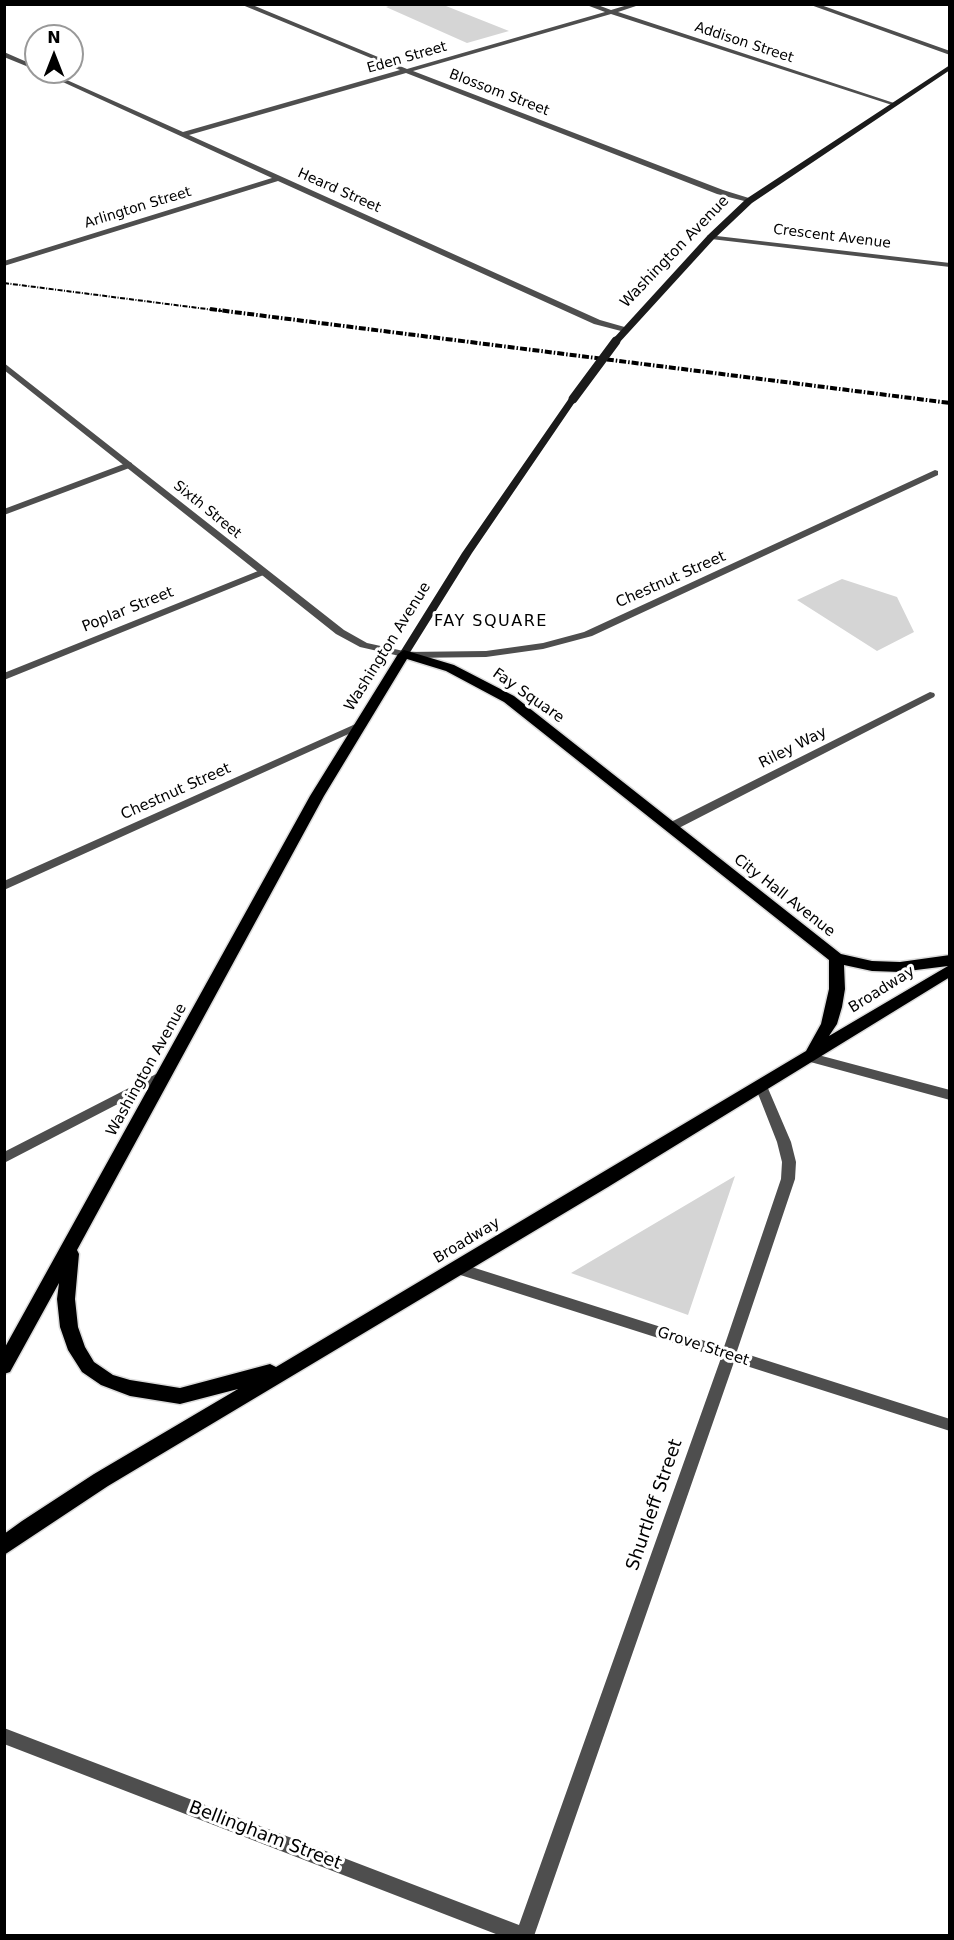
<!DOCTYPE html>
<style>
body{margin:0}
#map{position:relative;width:954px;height:1940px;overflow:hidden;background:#fff;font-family:"DejaVu Sans",sans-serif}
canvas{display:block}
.frame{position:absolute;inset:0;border:6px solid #000;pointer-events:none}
.north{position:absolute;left:24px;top:24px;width:60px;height:60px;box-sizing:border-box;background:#fff;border:2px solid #999;border-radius:50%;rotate:0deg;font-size:16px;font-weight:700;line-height:24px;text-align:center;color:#000}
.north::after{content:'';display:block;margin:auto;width:21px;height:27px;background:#000;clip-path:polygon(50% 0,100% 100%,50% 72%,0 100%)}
</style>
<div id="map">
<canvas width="954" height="1940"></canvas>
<div class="frame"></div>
<div class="north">N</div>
</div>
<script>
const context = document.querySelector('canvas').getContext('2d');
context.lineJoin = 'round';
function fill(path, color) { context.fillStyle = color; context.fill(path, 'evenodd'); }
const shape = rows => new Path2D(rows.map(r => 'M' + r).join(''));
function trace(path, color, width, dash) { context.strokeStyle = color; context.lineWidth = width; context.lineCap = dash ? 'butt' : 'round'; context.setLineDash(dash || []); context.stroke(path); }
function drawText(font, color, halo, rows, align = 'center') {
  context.font = font + ' "DejaVu Sans",sans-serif'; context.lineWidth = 6; context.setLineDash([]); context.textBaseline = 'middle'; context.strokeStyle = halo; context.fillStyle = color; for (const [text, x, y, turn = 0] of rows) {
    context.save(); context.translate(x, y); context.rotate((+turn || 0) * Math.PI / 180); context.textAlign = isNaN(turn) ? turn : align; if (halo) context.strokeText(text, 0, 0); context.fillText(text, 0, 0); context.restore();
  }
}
const green = shape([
 [391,5,450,5,446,6,509,31,467,43,386,7],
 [842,579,897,597,914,632,877,651,797,600],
 [735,1176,688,1315,571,1273]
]);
const minor = shape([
 [240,4,250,4,407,69,605,12,584,4,595,4,611,10,631,4,642,4,618,12,897,104,892,105,611,14,413,71,723,190,752,199,752,203,717,194,406,73,189,135,600,320,628,328,629,330,625,332,594,324,278,181,4,266,4,261,272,178,41,72,49,72,183,132,400,70,240,4],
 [808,4,818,4,950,51,950,55,808,4],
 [4,52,36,66,36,70,4,57,4,52],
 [129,462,132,463,132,467,4,515,4,509,129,462],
 [935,470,938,471,938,475,592,636,543,649,486,657,407,658,402,655,407,652,486,651,543,643,584,632,935,470],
 [263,569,268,572,266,574,4,680,4,673,263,569],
 [930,692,934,693,935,695,934,697,675,830,671,831,665,827,667,824,930,692],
 [807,1052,950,1090,950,1100,803,1060,801,1057,803,1054,807,1052],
 [164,1070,168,1072,170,1075,168,1078,4,1163,4,1152,164,1070],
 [761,1081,765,1083,767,1086,791,1142,796,1162,795,1179,737,1351,950,1419,950,1431,734,1362,534,1936,501,1936,4,1744,4,1728,519,1925,721,1358,451,1272,449,1268,451,1264,456,1262,724,1347,781,1179,782,1162,777,1142,755,1086,757,1083,761,1081]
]);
const tertiary = shape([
 [708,235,950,263,950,267,711,239,707,237,708,235],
 [4,363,344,630,367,643,408,652,408,656,404,657,360,647,336,634,4,370,4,363],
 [360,722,364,723,365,725,364,727,4,890,4,881,360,722]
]);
const secondary = shape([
 [950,65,950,70,752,203,714,239,619,343,613,343,613,339,708,235,746,199,950,65],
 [570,397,577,399,472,553,409,654,408,656,400,656,399,654,462,553,570,397]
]);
const primary = shape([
 [404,650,454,665,514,696,841,954,872,961,900,962,950,955,950,977,608,1187,108,1486,4,1555,4,1534,22,1521,94,1474,238,1389,180,1404,130,1396,101,1385,82,1372,68,1350,60,1327,57,1299,59,1283,10,1372,4,1374,4,1349,310,796,398,654,404,650],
 [407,659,446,671,504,702,829,960,829,989,821,1024,806,1051,276,1367,270,1364,180,1388,130,1380,113,1375,94,1362,85,1347,78,1327,75,1299,79,1254,77,1250,324,796,407,659],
 [844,965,872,971,900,972,948,966,829,1036,837,1024,842,1007,845,989,844,965]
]);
const railFar1 = shape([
 [4,283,222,311]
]);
const rail = shape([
 [210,309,950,403]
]);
const secondaryBridge = shape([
 [573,399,616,341]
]);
const farStreetnames = [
 ["Addison Street",744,43,18],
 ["Eden Street",407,58,-16],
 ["Blossom Street",499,93,21],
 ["Heard Street",339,191,24],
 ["Arlington Street",138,208,-17],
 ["Crescent Avenue",832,237,7],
 ["Sixth Street",207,510,39]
];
const streetNames = [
 ["Washington Avenue",675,252,-46],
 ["Chestnut Street",671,580,-24],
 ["Poplar Street",128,610,-22],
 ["Washington Avenue",388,647,-58],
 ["Fay Square",528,696,35],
 ["Riley Way",793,748,-27],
 ["Chestnut Street",176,792,-24],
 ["City Hall Avenue",784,896,38],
 ["Broadway",882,990,-32],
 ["Washington Avenue",147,1070,-61],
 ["Broadway",467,1241,-31],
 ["Grove Street",703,1347,18]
];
const neighbourhoodNames = [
 ["FAY SQUARE",491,622]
];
const nearStreetnames = [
 ["Shurtleff Street",655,1505,-71],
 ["Bellingham Street",265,1836,21]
];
fill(green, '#d5d5d5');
trace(primary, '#dbdbdb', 3);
fill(minor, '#4e4e4e');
fill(tertiary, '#4e4e4e');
fill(secondary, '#1b1b1b');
fill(primary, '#000');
trace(railFar1, '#000', 2, [5, 1.5, 1, 1.5]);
trace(rail, '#000', 4, [7, 2, 1.5, 2]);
trace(secondaryBridge, '#1b1b1b', 9);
drawText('14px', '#000', '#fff', farStreetnames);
drawText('15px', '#000', '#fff', streetNames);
context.letterSpacing = '1.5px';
drawText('16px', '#000', '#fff', neighbourhoodNames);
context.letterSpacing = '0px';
drawText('18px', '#000', '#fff', nearStreetnames);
</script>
